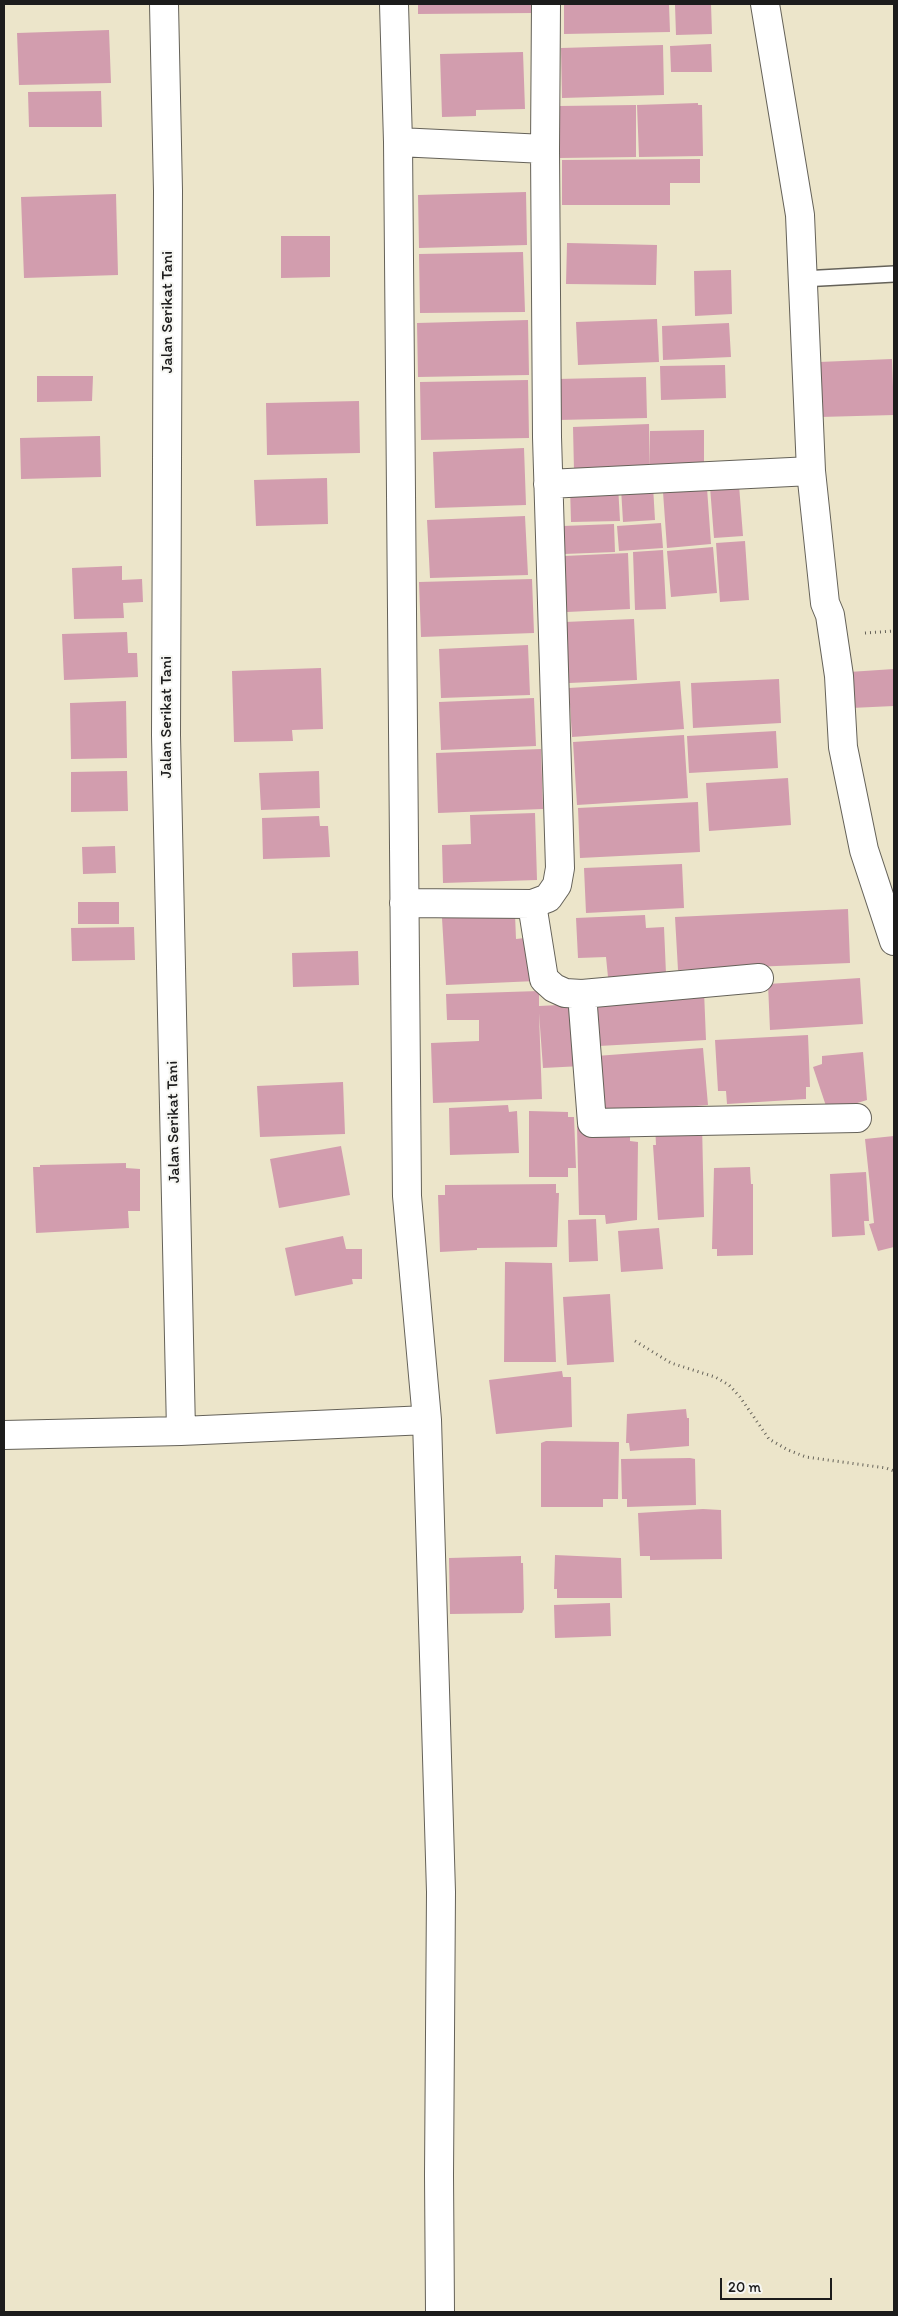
<!DOCTYPE html>
<style>
body{margin:0}
#map{position:relative;width:898px;height:2316px;overflow:hidden;background:#ece5ca;font-family:Itim,sans-serif}
canvas{display:block}
.frame{position:absolute;inset:0;border:5px solid #1c1c1c;pointer-events:none}
.scale{position:absolute;left:720px;top:2278px;width:112px;height:22px;box-sizing:border-box;border:2px solid #1c1c1c;border-top:0;padding-left:6px;font-size:15px;line-height:18px;white-space:nowrap;color:#1c1c1c;-webkit-text-stroke:4px #f6f6f2;paint-order:stroke}
</style>
<div id="map">
<canvas width="898" height="2316"></canvas>
<div class="frame"></div>
<div class="scale">20 m</div>
</div>
<script>
const context = document.querySelector('canvas').getContext('2d');
context.lineJoin = 'round';
function fill(path, color) { context.fillStyle = color; context.fill(path, 'evenodd'); }
const shape = rows => new Path2D(rows.map(r => 'M' + r).join(''));
function trace(path, color, width, dash) { context.strokeStyle = color; context.lineWidth = width; context.lineCap = dash ? 'butt' : 'round'; context.setLineDash(dash || []); context.stroke(path); }
function drawText(font, color, halo, rows, align = 'center') {
  context.font = font + ' Itim,sans-serif'; context.lineWidth = 4; context.setLineDash([]); context.textBaseline = 'middle'; context.strokeStyle = halo; context.fillStyle = color; for (const [text, x, y, turn = 0] of rows) {
    context.save(); context.translate(x, y); context.rotate((+turn || 0) * Math.PI / 180); context.textAlign = isNaN(turn) ? turn : align; if (halo) context.strokeText(text, 0, 0); context.fillText(text, 0, 0); context.restore();
  }
}
const building = shape([
 [418,4,532,4,532,13,418,14],
 [564,4,669,4,670,32,564,34],
 [711,4,712,34,676,35,675,5],
 [109,30,111,83,19,85,17,33],
 [711,44,712,72,671,72,670,46],
 [663,45,664,95,562,98,561,48],
 [523,52,525,109,476,110,476,116,442,117,440,54],
 [101,91,102,127,29,127,28,92],
 [698,103,698,105,702,105,703,156,639,157,637,105],
 [636,105,636,157,559,158,559,106],
 [700,159,700,183,670,183,670,205,562,205,562,160],
 [526,192,527,245,419,248,418,195],
 [116,194,118,275,24,278,21,197],
 [281,236,330,236,330,277,281,278],
 [567,243,657,245,656,285,566,284],
 [523,252,525,312,420,313,419,254],
 [731,270,732,314,695,316,694,271],
 [657,319,659,362,578,365,576,322],
 [528,320,529,375,418,377,417,323],
 [729,323,731,357,663,360,662,326],
 [892,359,894,415,820,417,819,362],
 [725,365,726,398,661,400,660,366],
 [37,376,93,376,92,401,37,402],
 [646,377,647,418,558,420,557,379],
 [528,380,529,438,421,440,420,382],
 [359,401,360,453,267,455,266,403],
 [649,424,650,471,650,431,704,430,704,474,574,471,573,427],
 [100,436,101,477,21,479,20,438],
 [524,448,526,505,435,508,433,452],
 [327,478,328,524,256,526,254,480],
 [618,485,620,521,571,522,570,487],
 [739,485,743,536,714,538,710,487],
 [653,486,655,520,623,522,621,488],
 [707,488,711,544,667,548,663,492],
 [525,516,528,575,430,578,427,520],
 [661,523,663,548,619,551,617,526],
 [614,524,615,552,564,554,563,526],
 [745,541,749,600,720,602,716,543],
 [713,547,717,593,671,597,667,551],
 [663,550,666,609,635,610,633,552],
 [628,553,630,609,567,612,564,556],
 [122,566,122,580,142,579,143,602,123,603,124,618,74,619,72,568],
 [532,579,534,633,421,637,419,582],
 [634,619,637,680,569,683,565,622],
 [127,632,128,653,137,653,138,677,64,680,62,634],
 [528,645,530,695,441,698,439,649],
 [321,668,323,729,292,730,293,741,234,742,232,671],
 [894,669,894,706,851,708,849,672],
 [779,679,781,723,693,728,691,683],
 [680,681,684,729,572,737,569,688],
 [534,698,536,746,441,750,439,702],
 [126,701,127,758,71,759,70,703],
 [776,731,778,768,689,773,687,736],
 [684,735,688,798,577,805,573,742],
 [541,749,543,809,438,813,436,753],
 [127,771,128,811,71,812,71,772],
 [319,771,320,808,261,810,259,773],
 [788,778,791,825,709,831,706,783],
 [698,802,700,852,580,858,578,808],
 [535,813,537,880,443,883,442,845,471,844,470,815],
 [319,816,320,826,328,826,330,857,263,859,262,818],
 [115,846,116,873,83,874,82,847],
 [682,864,684,908,586,913,584,868],
 [78,902,119,902,119,924,78,924],
 [848,909,850,963,678,970,675,917],
 [515,914,516,939,534,937,536,981,446,985,442,918],
 [645,915,646,928,664,927,666,974,608,977,606,957,578,958,576,918],
 [134,927,135,960,72,961,71,928],
 [358,951,359,985,293,987,292,953],
 [860,978,863,1024,770,1030,768,984],
 [539,991,539,1006,579,1004,582,1066,543,1068,539,1013,542,1099,433,1103,431,1043,479,1041,479,1020,447,1020,446,994],
 [704,991,706,1040,599,1046,597,998],
 [808,1035,810,1087,806,1087,806,1099,727,1104,726,1091,718,1091,715,1040],
 [703,1048,708,1105,601,1114,596,1056],
 [863,1052,867,1100,828,1112,813,1067,822,1064,822,1056],
 [343,1082,345,1134,260,1137,257,1086],
 [508,1105,509,1112,517,1111,519,1153,450,1155,449,1108],
 [529,1111,568,1112,568,1117,574,1117,576,1168,568,1168,568,1177,529,1177],
 [702,1123,704,1217,658,1220,653,1145,656,1145,655,1124],
 [630,1124,630,1141,638,1142,637,1220,606,1224,605,1215,579,1215,577,1126],
 [894,1136,894,1247,878,1251,869,1224,874,1223,865,1139],
 [341,1146,350,1195,279,1208,270,1159],
 [126,1163,126,1168,140,1169,140,1211,128,1211,129,1228,36,1233,33,1167,40,1167,40,1165],
 [750,1167,751,1184,753,1184,753,1255,717,1256,717,1249,712,1249,714,1168],
 [866,1172,869,1221,864,1221,865,1235,832,1237,830,1174],
 [556,1184,556,1193,559,1193,557,1247,477,1248,477,1250,440,1252,438,1195,445,1195,445,1185],
 [596,1219,598,1261,569,1262,568,1220],
 [659,1228,663,1269,621,1272,618,1231],
 [343,1236,346,1249,362,1249,362,1279,352,1279,353,1284,295,1296,285,1248],
 [505,1262,552,1263,556,1362,504,1362],
 [610,1294,614,1362,567,1365,563,1297],
 [562,1371,563,1377,571,1377,572,1427,496,1434,489,1380],
 [686,1409,687,1418,689,1418,689,1446,630,1451,629,1443,626,1443,627,1414],
 [546,1441,619,1442,618,1499,603,1499,603,1507,541,1507,541,1443],
 [690,1458,695,1459,696,1505,627,1507,627,1499,622,1499,621,1459],
 [703,1509,721,1510,722,1559,650,1560,650,1556,640,1556,638,1513],
 [555,1555,621,1558,622,1598,557,1598,557,1589,554,1589],
 [521,1556,521,1563,523,1563,524,1609,522,1613,450,1614,449,1558],
 [610,1603,611,1636,555,1638,554,1605]
]);
const path = shape([
 [865,633,894,631],
 [635,1341,671,1363,715,1377,729,1385,740,1397,769,1439,788,1450,806,1457,886,1468,894,1471]
]);
const service = shape([
 [802,279,894,274]
]);
const minor = shape([
 [164,4,168,191,166,735,181,1431],
 [394,4,398,142,407,1196,427,1420,441,1892,439,2175,440,2312],
 [765,4,800,215,811,471,825,603,830,615,839,676,843,747,864,850,894,941],
 [398,142,545,149,546,4],
 [548,484,811,471],
 [404,903,532,904,548,898,557,885,560,868,547,437,545,149],
 [532,904,544,979,554,988,565,993,582,994,759,978],
 [582,994,592,1123,857,1118],
 [4,1435,181,1431,427,1420]
]);
const streetNames = [
 ["Jalan Serikat Tani",168,312,-90],
 ["Jalan Serikat Tani",167,717,-90],
 ["Jalan Serikat Tani",174,1122,-91]
];
fill(building, '#d29dae');
trace(service, '#656259', 18);
trace(minor, '#656259', 30);
trace(path, '#656259', 3, [1, 4]);
trace(service, '#fff', 15);
trace(minor, '#fff', 28);
drawText('16px', '#1c1c1c', '#f6f6f2', streetNames);
</script>
